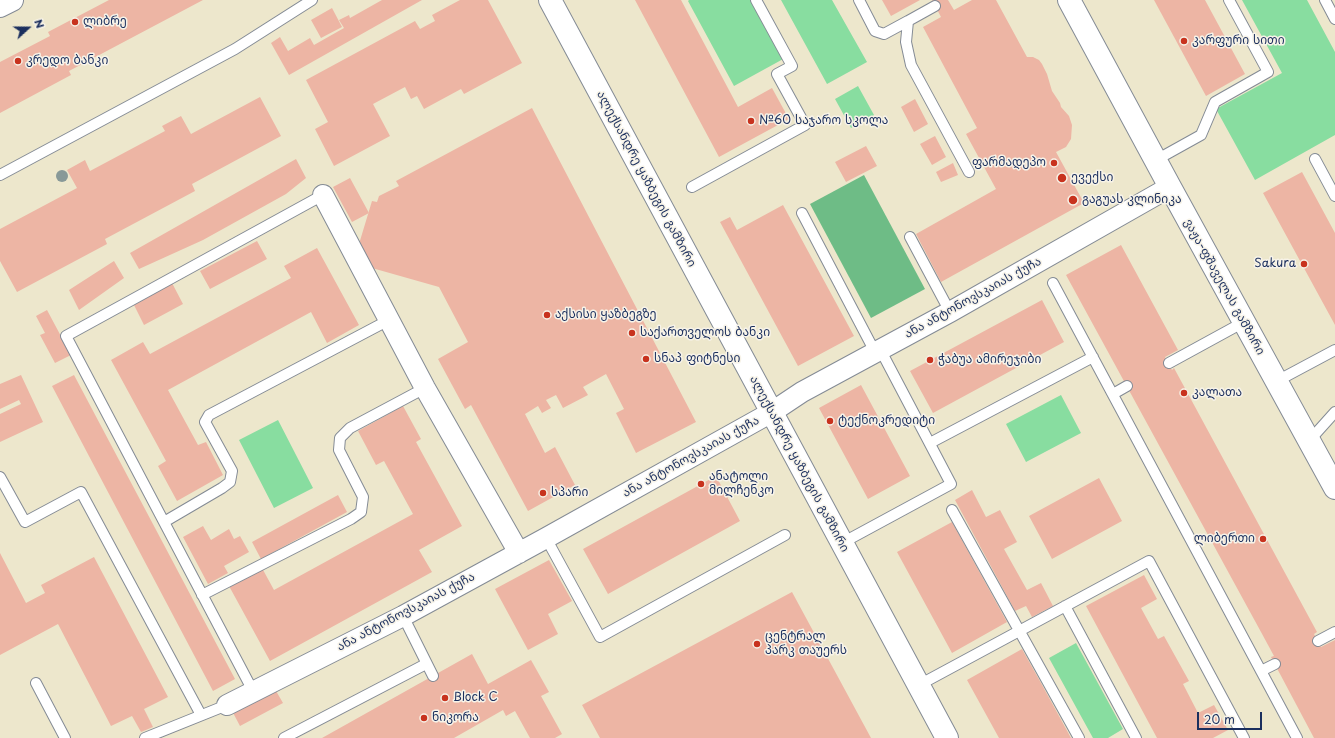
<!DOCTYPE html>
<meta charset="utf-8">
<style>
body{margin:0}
#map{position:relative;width:1335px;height:738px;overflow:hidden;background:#ede7cc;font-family:"Playpen Sans",sans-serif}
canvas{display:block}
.north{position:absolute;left:8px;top:8px;width:40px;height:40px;-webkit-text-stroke:3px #f7f3e8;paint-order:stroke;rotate:69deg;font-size:11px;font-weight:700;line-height:16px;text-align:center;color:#1b2f5e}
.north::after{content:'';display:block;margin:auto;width:14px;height:18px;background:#1b2f5e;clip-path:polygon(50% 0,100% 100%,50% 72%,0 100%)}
.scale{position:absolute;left:1197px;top:712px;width:65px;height:18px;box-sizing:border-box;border:2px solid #1b2f5e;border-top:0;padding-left:5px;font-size:12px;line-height:14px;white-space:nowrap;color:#1b2f5e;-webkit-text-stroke:3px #f7f3e8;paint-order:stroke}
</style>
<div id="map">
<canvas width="1335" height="738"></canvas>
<div class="north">N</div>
<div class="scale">20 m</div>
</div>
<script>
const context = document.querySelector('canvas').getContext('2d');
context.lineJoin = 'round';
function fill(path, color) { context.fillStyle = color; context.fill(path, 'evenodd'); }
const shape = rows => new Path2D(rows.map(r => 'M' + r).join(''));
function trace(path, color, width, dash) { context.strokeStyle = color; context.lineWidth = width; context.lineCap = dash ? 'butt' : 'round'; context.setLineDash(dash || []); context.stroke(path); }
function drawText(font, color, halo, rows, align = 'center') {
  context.font = font + ' "Playpen Sans","Noto Sans Georgian",sans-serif'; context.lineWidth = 3; context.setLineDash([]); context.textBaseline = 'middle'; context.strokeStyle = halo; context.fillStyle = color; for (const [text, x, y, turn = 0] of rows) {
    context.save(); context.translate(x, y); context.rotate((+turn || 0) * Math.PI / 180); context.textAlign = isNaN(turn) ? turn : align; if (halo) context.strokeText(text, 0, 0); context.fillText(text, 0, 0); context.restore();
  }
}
const green = shape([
 [689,0,754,0,785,58,734,86,688,1],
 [781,0,832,0,867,62,827,84],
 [1242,0,1307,0,1335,52,1335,135,1255,180,1216,109,1282,73],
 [858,86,874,115,851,128,835,99],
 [1061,395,1081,433,1026,462,1006,424],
 [278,420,313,488,274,508,239,440],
 [1076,643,1123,729,1108,738,1093,738,1049,658]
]);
const forest = shape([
 [864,175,925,289,871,318,810,204]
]);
const building = shape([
 [109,0,203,0,69,71,71,75,0,113,0,62,50,36,48,32],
 [382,0,422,0,289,75,271,43,280,37,288,51,310,38,314,45,344,28,339,20,349,15,350,18],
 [460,0,488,0,522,63,464,94,461,89,424,109,417,96,411,99,405,87,373,104,390,136,334,166,315,129,328,122,306,80,415,21,420,29,435,21,432,15],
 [635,0,681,0,738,107,772,88,789,119,719,157],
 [882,0,920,0,891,16],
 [932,0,948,0,954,10,972,0,996,0,1027,57,1033,57,1039,60,1042,64,1047,74,1052,91,1060,103,1061,107,1069,116,1072,125,1071,139,1066,147,1056,152,1084,203,941,282,916,234,996,189,966,134,977,128,923,27,941,17],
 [1154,0,1205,0,1245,74,1206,96],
 [332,8,342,27,321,38,311,20],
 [260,97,281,136,192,184,195,191,105,239,107,244,17,292,0,261,0,229,77,188,67,170,85,160,90,171,165,131,162,126,181,116,191,134],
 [915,99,928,124,914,132,901,107],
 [532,108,696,422,636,453,616,413,624,409,606,374,583,387,588,395,563,408,556,395,546,400,551,408,542,413,538,406,525,414,545,453,555,447,575,485,528,511,471,405,465,409,438,359,468,342,439,287,372,268,359,244,372,201,377,202,379,196,399,186,396,181],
 [935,136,946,157,932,165,920,144],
 [866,146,877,166,846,182,835,162],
 [296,159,306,178,286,194,203,240,139,269,130,253],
 [953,163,958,175,941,182,936,172],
 [1302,172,1335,233,1335,325,1263,193],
 [350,178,369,213,352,222,333,187],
 [783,205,854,336,798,366,720,222,730,217,737,230],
 [257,241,267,259,210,289,200,271],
 [1121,245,1178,350,1165,357,1172,370,1174,368,1317,632,1314,634,1321,647,1335,640,1335,738,1314,738,1271,657,1274,656,1261,632,1066,275],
 [317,248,359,325,327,343,311,312,168,390,198,445,206,442,223,475,177,501,158,466,166,461,111,360,143,342,150,354,291,278,284,266],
 [114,261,124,278,79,310,69,290],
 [172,283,183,304,144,325,133,303],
 [1042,300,1064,342,933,413,910,371],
 [47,310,71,355,55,363,40,335,45,333,36,316],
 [21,375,43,422,0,442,0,414,21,404,19,400,0,409,0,384],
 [74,375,235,679,213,691,52,386],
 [861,385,910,476,868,499,819,408],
 [403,406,421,439,416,442,462,526,419,550,432,572,270,661,229,586,262,568,274,590,413,514,384,461,376,465,358,431],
 [716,476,740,521,608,594,583,549],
 [1099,478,1122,521,1052,559,1029,516],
 [972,490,986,517,1000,510,1017,542,1004,549,1027,590,1041,583,1053,606,1032,617,1026,606,1015,611,955,500],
 [338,495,347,512,261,559,252,542],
 [952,522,1007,622,952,653,897,552],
 [203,526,211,540,229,529,234,539,240,536,249,552,224,566,228,573,208,584,183,537],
 [0,553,26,603,45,593,41,585,94,557,168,697,144,709,153,727,141,732,132,716,111,726,58,624,0,655],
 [549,560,572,601,548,614,558,634,528,650,495,589],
 [1144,575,1157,599,1141,608,1158,639,1164,636,1189,681,1183,684,1198,713,1214,705,1228,730,1213,738,1157,738,1086,606],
 [792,592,871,738,600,738,582,705],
 [1022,649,1041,683,1071,738,999,738,967,680],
 [472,654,488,684,531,660,549,692,541,696,562,734,555,738,530,738,515,711,506,716,503,710,454,738,322,738],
 [272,684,283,703,240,726,230,707]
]);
const lane = shape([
 [859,0,875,31,884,34,908,21],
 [1325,0,1335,19],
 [935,6,908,21,906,42,911,65,969,172],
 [1315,159,1335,196],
 [1156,160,1201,135,1215,102,1268,72,1229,0],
 [0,175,235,49,312,0],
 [692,187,805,125,777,74,792,66,756,0],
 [802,213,875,352],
 [910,237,950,312],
 [1053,283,1297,738],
 [1169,363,1244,322],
 [1277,381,1335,350],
 [1113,394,1127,386],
 [1309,441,1335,412],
 [930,443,1093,357],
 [0,477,25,522,81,492,201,715],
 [952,510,1079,738],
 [164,522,222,488,230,482,232,471,205,422,209,415,389,320],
 [546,538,600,637,785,535],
 [842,543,951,484,880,349],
 [202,595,351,519,361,512,363,497,339,450,340,438,350,428,425,388],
 [1065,606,1136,738],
 [403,616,433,676],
 [1318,641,1335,632],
 [1261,671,1275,664],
 [36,683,65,738],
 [919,685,1149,561,1244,738],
 [253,691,66,336,323,195],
 [145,738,227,705],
 [284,738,426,664]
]);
const street = shape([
 [323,195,425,388,519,553],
 [227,705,403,616,546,538,772,412,802,392,950,312,1170,187]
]);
const primary = shape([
 [550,0,947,738],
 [1069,0,1170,187,1335,488],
 [0,6,12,0]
]);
const trees = [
 [62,176]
];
const markers = [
 [75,22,4,"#c8321e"],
 [1184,41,4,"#c8321e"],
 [18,61,4,"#c8321e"],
 [751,121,4,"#c8321e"],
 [1054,163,4,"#c8321e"],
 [1062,178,5,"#c8321e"],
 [1073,200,5,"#c8321e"],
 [1304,264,4,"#c8321e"],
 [547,315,4,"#c8321e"],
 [632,333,4,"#c8321e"],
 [646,359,4,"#c8321e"],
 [930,360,4,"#c8321e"],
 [1184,393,4,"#c8321e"],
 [830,421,4,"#c8321e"],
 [701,484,4,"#c8321e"],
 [543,493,4,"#c8321e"],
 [1263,539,4,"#c8321e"],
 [757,644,4,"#c8321e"],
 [445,698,4,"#c8321e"],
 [424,718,4,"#c8321e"]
];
const poiNames = [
 ["ლიბრე",83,22],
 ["კარფური სითი",1192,41],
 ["კრედო ბანკი",26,61],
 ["№60 საჯარო სკოლა",759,121],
 ["ფარმადეპო",1046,163,"right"],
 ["ევექსი",1071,178],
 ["გაგუას კლინიკა",1082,200],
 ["Sakura",1296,264,"right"],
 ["აქსისი ყაზბეგზე",555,315],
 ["საქართველოს ბანკი",640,333],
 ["სნაპ ფიტნესი",654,359],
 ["ჭაბუა ამირეჯიბი",938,360],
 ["კალათა",1192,393],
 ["ტექნოკრედიტი",838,421],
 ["ანატოლი",709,477],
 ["მილჩენკო",709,491],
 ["სპარი",551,493],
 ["ლიბერთი",1255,539,"right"],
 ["ცენტრალ",765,637],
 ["პარკ თაუერს",765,651],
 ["Block C",453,698],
 ["ნიკორა",432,718]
];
const streetNames = [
 ["ალექსანდრე ყაზბეგის გამზირი",646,179,62],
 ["ვაჟა-ფშაველას გამზირი",1224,287,61],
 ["ანა ანტონოვსკაიას ქუჩა",973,298,-29],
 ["ანა ანტონოვსკაიას ქუჩა",691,457,-29],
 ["ალექსანდრე ყაზბეგის გამზირი",799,464,62],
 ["ანა ანტონოვსკაიას ქუჩა",406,612,-28]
];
fill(green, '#88dda0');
fill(forest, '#6ebc86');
fill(building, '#edb5a4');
trace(lane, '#848b95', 12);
trace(street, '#848b95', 22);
trace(primary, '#848b95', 24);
trace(lane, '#fff', 10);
trace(street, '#fff', 20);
trace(primary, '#fff', 22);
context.fillStyle = '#889998';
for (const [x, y] of trees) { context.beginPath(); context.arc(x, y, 6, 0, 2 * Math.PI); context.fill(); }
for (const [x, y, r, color] of markers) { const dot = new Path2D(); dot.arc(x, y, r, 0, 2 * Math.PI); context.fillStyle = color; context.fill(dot); trace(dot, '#f7f3e8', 1.5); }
drawText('12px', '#1b2f5e', '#f7f3e8', poiNames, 'left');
drawText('12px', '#1b2f5e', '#f7f3e8', streetNames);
</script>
